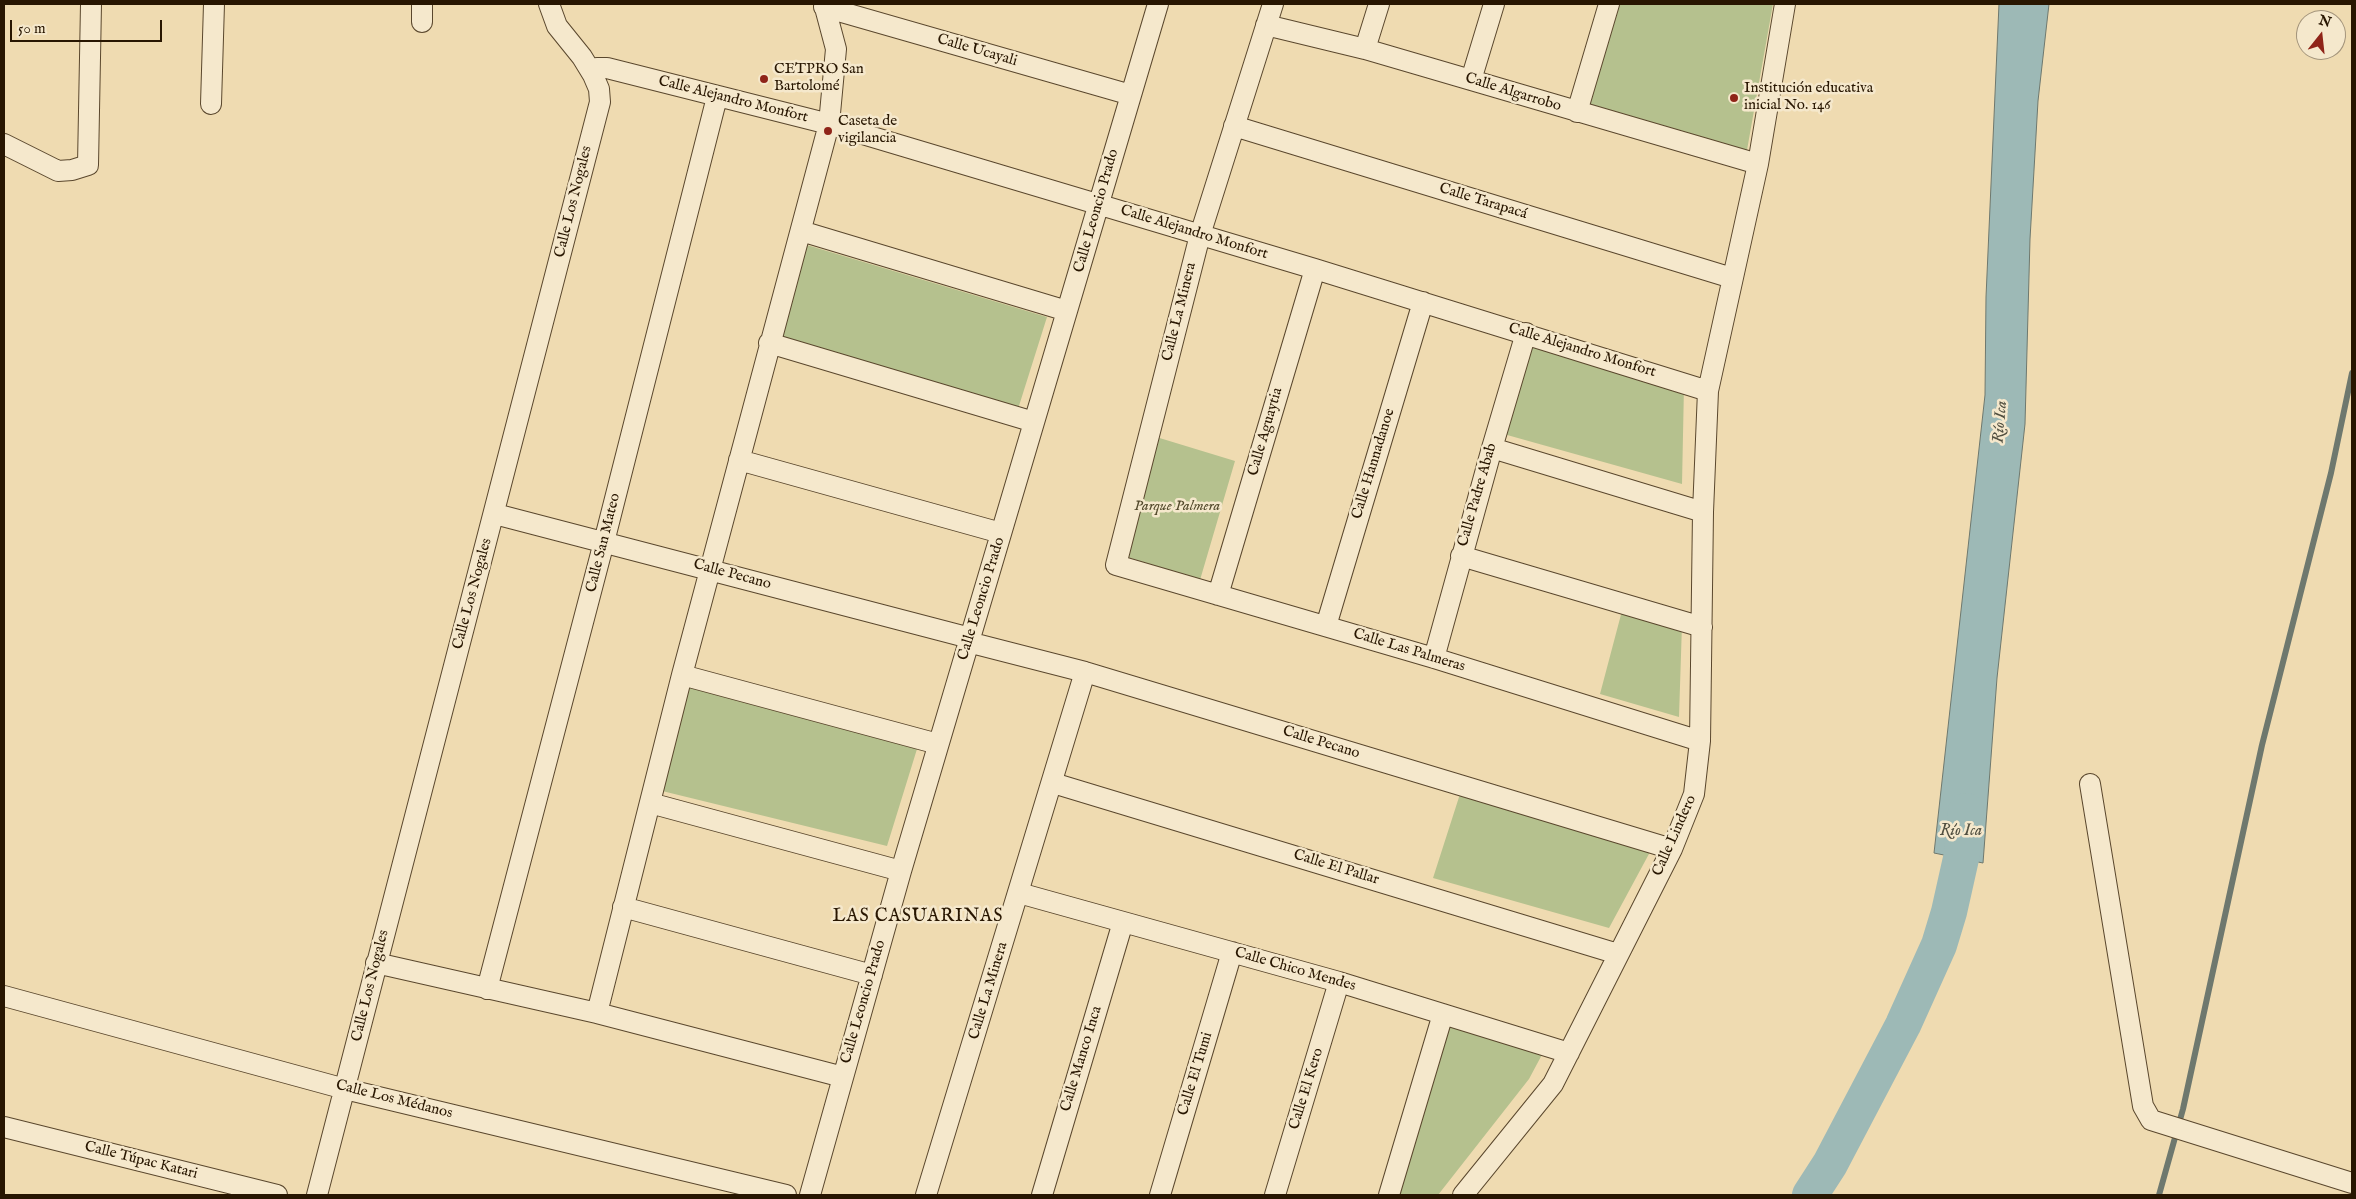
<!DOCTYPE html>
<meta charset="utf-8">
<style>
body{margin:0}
#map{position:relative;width:2356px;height:1199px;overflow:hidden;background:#efdbb1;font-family:"IM FELL English",serif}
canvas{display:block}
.frame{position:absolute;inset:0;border:5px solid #281601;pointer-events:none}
.north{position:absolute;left:2296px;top:10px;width:50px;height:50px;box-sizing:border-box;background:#f5e8cc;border:1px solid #a3947b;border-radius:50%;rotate:16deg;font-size:14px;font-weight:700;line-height:20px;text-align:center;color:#281601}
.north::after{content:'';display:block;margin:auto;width:18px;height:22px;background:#8f2418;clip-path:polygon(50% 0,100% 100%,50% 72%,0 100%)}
.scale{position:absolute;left:10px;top:20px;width:152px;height:22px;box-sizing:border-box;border:2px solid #281601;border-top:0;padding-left:6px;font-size:15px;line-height:18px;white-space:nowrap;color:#281601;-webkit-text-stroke:4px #f5e8cc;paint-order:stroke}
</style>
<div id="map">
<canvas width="2356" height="1199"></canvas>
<div class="frame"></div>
<div class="north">N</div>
<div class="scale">50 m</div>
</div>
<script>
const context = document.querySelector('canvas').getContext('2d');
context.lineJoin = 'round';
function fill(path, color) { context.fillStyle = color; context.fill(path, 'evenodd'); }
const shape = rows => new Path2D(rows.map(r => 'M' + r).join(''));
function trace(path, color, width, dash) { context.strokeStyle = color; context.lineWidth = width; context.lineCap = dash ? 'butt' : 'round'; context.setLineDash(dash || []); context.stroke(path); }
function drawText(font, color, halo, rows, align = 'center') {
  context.font = font + ' "IM FELL English",serif'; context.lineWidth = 5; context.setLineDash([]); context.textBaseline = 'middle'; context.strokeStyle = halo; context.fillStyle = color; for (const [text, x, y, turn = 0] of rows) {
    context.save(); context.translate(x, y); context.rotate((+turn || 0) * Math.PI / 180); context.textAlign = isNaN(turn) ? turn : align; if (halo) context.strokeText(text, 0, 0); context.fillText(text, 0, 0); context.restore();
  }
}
const green = shape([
 [1620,4,1773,4,1747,150,1590,104],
 [797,242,1047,317,1018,409,774,336],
 [1528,341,1684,386,1682,484,1500,433],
 [1153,436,1235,461,1200,580,1118,554],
 [1623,607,1682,624,1679,717,1600,694],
 [683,682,917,749,887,846,654,789],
 [1460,794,1650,852,1609,928,1433,878],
 [1444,1020,1545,1049,1529,1079,1438,1195,1391,1195]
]);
const water = shape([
 [1999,4,2049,4,2038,101,2030,239,2025,424,1997,678,1983,863,1934,853,1985,395,1986,297,1999,4]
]);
const stream = shape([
 [2159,1195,2183,1109,2262,745,2331,473,2352,373]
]);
const river = shape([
 [1810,1195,1830,1164,1903,1025,1939,945,1949,912,1962,854,1966,811]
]);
const street = shape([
 [422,4,422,22],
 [1273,4,1200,235,1116,565,1434,658,1700,741],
 [824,7,1131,95],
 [1266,25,1365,49,1758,164],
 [1365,49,1379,4],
 [593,75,597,68,607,68,829,124,1315,269,1708,391],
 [1471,80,1494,4],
 [211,104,214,4],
 [1577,112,1609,4],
 [1234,126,1732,278],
 [4,144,58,171,72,170,88,165,91,4],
 [801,231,1067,311],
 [769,343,1034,422],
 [1492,448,1703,512],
 [739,460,1001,533],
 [495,514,970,638],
 [1461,556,1702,627],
 [1218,595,1315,269],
 [1326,626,1423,302],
 [968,642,1085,672,1672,849],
 [1434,658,1492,448,1526,333],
 [682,675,938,744],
 [1053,783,1618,954],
 [2090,784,2143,1106,2151,1120,2352,1183],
 [650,803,901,871],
 [1019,893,1339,982,1569,1053],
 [623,907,872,975],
 [376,963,597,1013,843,1077],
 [487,989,604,542,717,97],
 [4,996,345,1089,786,1195],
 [597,1013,682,675,829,124,836,49,824,4],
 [4,1127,277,1195],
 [317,1195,600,102,599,89,593,75,582,57,557,26,549,4],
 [810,1195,901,871,1158,4],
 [926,1195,1085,672],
 [1042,1195,1123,922],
 [1160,1195,1232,952],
 [1275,1195,1339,982],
 [1389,1195,1443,1014],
 [1463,1195,1553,1084,1672,849,1694,794,1700,741,1703,512,1708,391,1758,164,1785,4]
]);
const markers = [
 [764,79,5,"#8f2418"],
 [1734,98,5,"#8f2418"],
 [828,131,5,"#8f2418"]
];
const streetNames = [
 ["Calle Ucayali",977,51,16],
 ["Calle Algarrobo",1513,93,17],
 ["Calle Alejandro Monfort",733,100,14],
 ["Calle Los Nogales",574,202,-76],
 ["Calle Tarapacá",1483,202,17],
 ["Calle Leoncio Prado",1097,211,-74],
 ["Calle Alejandro Monfort",1194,233,17],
 ["Calle La Minera",1180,312,-76],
 ["Calle Alejandro Monfort",1582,351,17],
 ["Calle Aguaytia",1266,432,-74],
 ["Calle Hannadanoe",1374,464,-73],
 ["Calle Padre Abab",1478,495,-74],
 ["Calle San Mateo",604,543,-76],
 ["Calle Pecano",732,575,15],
 ["Calle Los Nogales",473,594,-75],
 ["Calle Leoncio Prado",982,599,-73],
 ["Calle Las Palmeras",1409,651,17],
 ["Calle Pecano",1321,743,17],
 ["Calle Lindero",1675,836,-66],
 ["Calle El Pallar",1336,868,17],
 ["Calle Chico Mendes",1295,970,16],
 ["Calle Los Nogales",371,986,-76],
 ["Calle La Minera",989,991,-73],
 ["Calle Leoncio Prado",864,1002,-74],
 ["Calle Manco Inca",1082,1059,-73],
 ["Calle El Tumi",1196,1074,-73],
 ["Calle El Kero",1307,1089,-73],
 ["Calle Los Médanos",394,1100,14],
 ["Calle Túpac Katari",141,1161,14]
];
const poiNames = [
 ["CETPRO San",774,70],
 ["Bartolomé",774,87],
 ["Institución educativa",1744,89],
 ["inicial No. 146",1744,106],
 ["Caseta de",838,122],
 ["vigilancia",838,139]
];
const parkNames = [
 ["Parque Palmera",1177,507]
];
const waterNames = [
 ["Río Ica",2001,422,-85],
 ["Río Ica",1961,832]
];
const quarterNames = [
 ["LAS CASUARINAS",918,917]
];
fill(green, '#b5c18e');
fill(water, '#9db9b6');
trace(water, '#6e786e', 1);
trace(stream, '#6e786e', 6);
trace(river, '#9db9b6', 36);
trace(street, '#5a472d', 22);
trace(street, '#f5e8cc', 20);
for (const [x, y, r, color] of markers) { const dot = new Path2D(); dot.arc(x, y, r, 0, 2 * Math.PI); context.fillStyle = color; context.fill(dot); trace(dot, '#f5e8cc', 2); }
drawText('15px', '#281601', '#f5e8cc', streetNames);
drawText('15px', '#281601', '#f5e8cc', poiNames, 'left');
drawText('italic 15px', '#52492b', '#f5e8cc', parkNames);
drawText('italic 16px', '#514f40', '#f5e8cc', waterNames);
context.letterSpacing = '1px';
drawText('18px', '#281601', '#f5e8cc', quarterNames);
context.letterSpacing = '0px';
</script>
